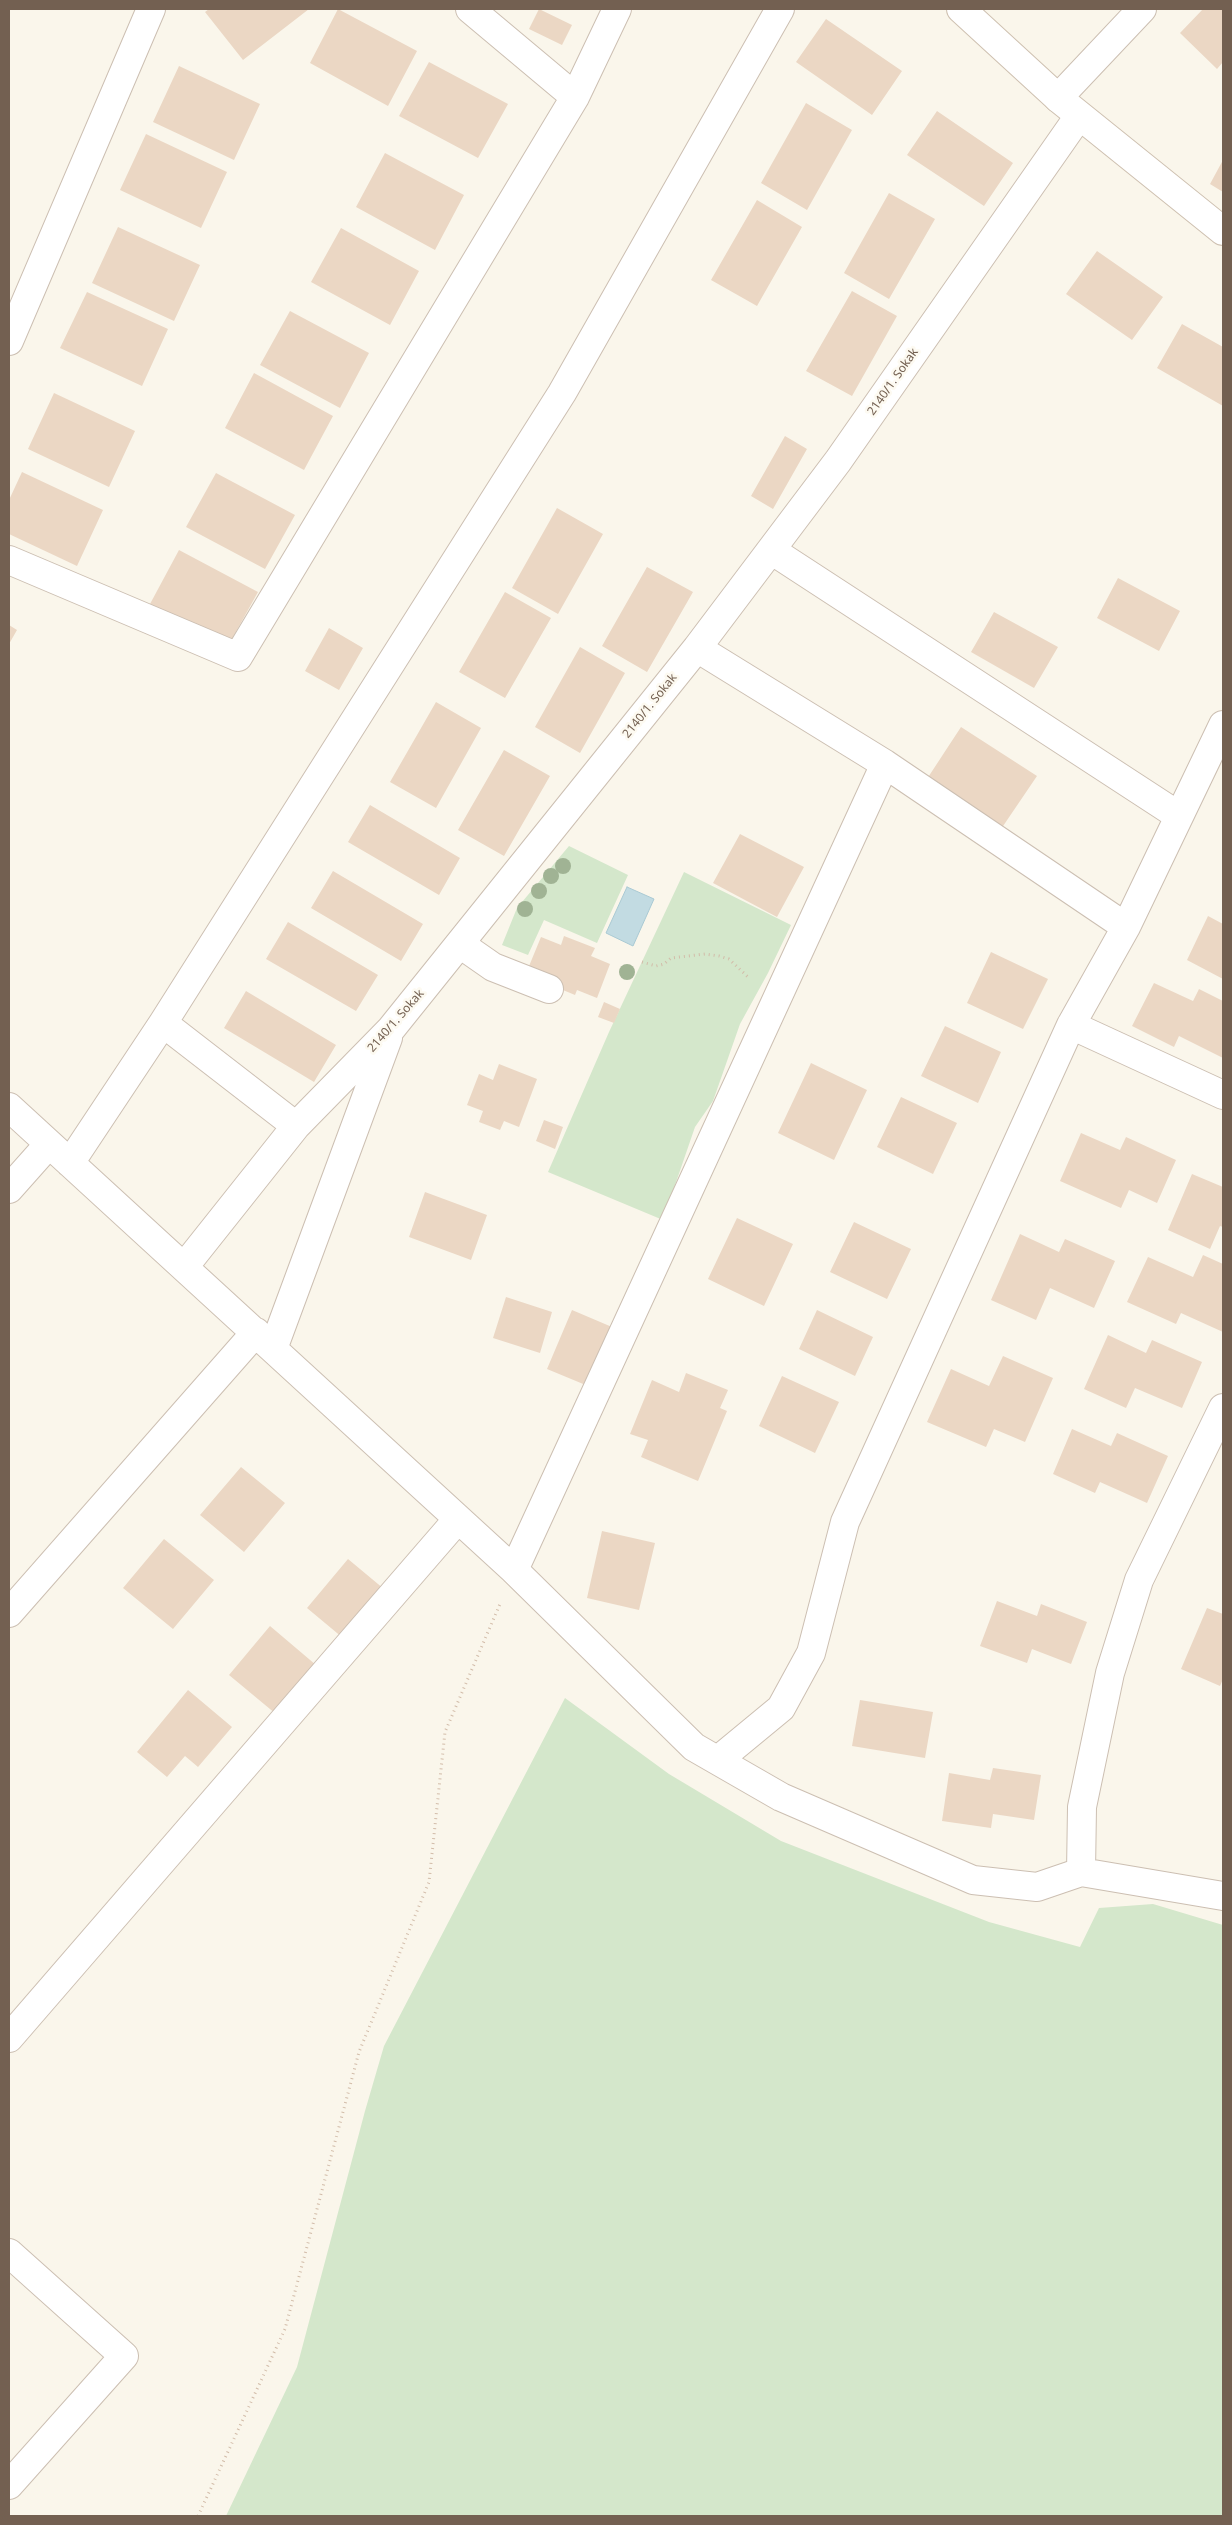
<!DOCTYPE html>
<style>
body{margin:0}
#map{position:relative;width:1232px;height:2525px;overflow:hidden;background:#faf6eb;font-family:"Noto Sans",sans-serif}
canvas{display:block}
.frame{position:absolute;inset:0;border:10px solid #736051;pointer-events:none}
</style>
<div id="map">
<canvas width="1232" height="2525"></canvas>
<div class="frame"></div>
</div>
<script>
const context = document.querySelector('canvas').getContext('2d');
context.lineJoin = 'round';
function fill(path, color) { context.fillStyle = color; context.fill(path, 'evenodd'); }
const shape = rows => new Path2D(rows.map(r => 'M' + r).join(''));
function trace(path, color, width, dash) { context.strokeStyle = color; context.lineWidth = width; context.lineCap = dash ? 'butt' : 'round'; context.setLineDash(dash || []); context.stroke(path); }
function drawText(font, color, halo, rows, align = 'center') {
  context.font = font + ' "Noto Sans",sans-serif'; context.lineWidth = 5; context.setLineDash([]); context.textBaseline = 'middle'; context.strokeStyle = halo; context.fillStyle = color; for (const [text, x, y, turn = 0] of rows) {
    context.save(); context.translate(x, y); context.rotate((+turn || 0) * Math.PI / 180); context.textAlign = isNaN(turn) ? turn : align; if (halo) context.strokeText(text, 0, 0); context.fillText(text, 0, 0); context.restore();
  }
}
const green = shape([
 [569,846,628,875,597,943,544,920,528,955,502,945,517,908],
 [684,872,791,925,768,973,740,1024,713,1101,695,1127,663,1220,548,1172,609,1032],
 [565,1698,669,1774,781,1841,989,1922,1080,1947,1099,1908,1153,1904,1223,1925,1223,2516,226,2516,297,2367,365,2111,384,2046]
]);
const water = shape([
 [627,887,654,899,633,946,606,933,627,887]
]);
const building = shape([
 [209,9,309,9,243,60,205,12],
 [338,9,417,51,388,106,310,63],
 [539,9,572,25,562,45,529,29],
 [1203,9,1223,9,1223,62,1217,69,1180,33],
 [826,19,902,71,872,115,796,62],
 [429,62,508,104,478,158,399,116],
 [179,66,260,104,234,160,153,122],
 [806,103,852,130,807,210,761,183],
 [937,111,1013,163,984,206,907,155],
 [146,134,227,172,201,228,120,190],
 [385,153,464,195,435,250,356,207],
 [1223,160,1223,192,1210,184],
 [889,193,935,219,889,299,844,273],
 [757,200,802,227,757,306,711,280],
 [118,227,200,265,174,321,92,283],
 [341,228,419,271,390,325,311,282],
 [1097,251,1163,297,1132,340,1066,294],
 [852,291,897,316,852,396,806,371],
 [87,292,168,329,142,386,60,348],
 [290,311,369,353,340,408,260,365],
 [1182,324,1223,347,1223,406,1157,368],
 [254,373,333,416,304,470,225,428],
 [54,393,135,431,109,487,28,449],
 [785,436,807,449,773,509,751,496],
 [22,472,103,510,77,566,9,534,9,500],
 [216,473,295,515,265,569,186,527],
 [557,508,603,534,558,614,512,588],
 [179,550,258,592,228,646,150,604],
 [647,567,693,592,647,672,602,646],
 [1118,578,1180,611,1159,651,1097,618],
 [505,592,551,618,505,698,459,672],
 [994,612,1058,647,1034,688,971,652],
 [9,625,17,630,9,644],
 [329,628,363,648,339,690,305,671],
 [580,647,625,673,580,753,535,727],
 [436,702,481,728,436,808,390,782],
 [961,727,1037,776,997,835,923,785],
 [504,750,550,776,504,856,458,830],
 [370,805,460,858,439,895,348,842],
 [740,834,804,867,777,917,713,883],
 [333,871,423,924,401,961,311,908],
 [1208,916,1223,924,1223,979,1187,960],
 [288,922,378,975,356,1011,266,959],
 [564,936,595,948,591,956,610,964,597,998,577,990,575,995,546,983,527,971,541,937,561,945],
 [991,952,1048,979,1023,1029,967,1003],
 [1154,983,1193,1001,1199,989,1223,1001,1223,1058,1179,1036,1174,1047,1132,1026],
 [246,991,336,1045,314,1082,224,1028],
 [604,1002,620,1009,614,1023,598,1017],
 [945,1026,1001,1052,978,1103,921,1076],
 [811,1063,867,1090,834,1160,778,1133],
 [499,1064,537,1079,519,1127,504,1121,500,1130,479,1122,483,1111,467,1105,479,1074,493,1080],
 [901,1097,957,1123,933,1174,877,1147],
 [544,1120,563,1127,555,1149,536,1141],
 [1081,1133,1120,1150,1126,1137,1176,1160,1157,1203,1129,1190,1121,1208,1060,1181],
 [1192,1174,1223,1187,1223,1227,1220,1226,1210,1249,1168,1230],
 [425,1192,487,1215,471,1260,409,1237],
 [737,1218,793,1244,764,1306,708,1279],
 [854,1222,911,1249,887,1299,830,1272],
 [1020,1234,1059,1252,1065,1239,1115,1261,1094,1308,1050,1288,1036,1320,991,1300],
 [1203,1255,1223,1264,1223,1332,1181,1313,1176,1324,1127,1302,1148,1257,1193,1277],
 [506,1297,552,1312,540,1353,493,1338],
 [572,1310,612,1327,588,1386,547,1369],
 [817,1310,873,1337,855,1376,799,1349],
 [1108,1335,1146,1353,1152,1340,1202,1362,1182,1408,1135,1388,1126,1408,1084,1389],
 [1003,1356,1053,1378,1025,1442,994,1429,986,1447,927,1422,951,1369,989,1386],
 [686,1373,728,1390,720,1408,727,1411,698,1481,641,1457,648,1440,630,1434,652,1380,679,1392],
 [782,1376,839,1402,815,1453,759,1426],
 [1072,1429,1111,1446,1117,1433,1168,1456,1147,1503,1100,1482,1095,1493,1053,1474],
 [241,1467,285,1503,244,1552,200,1515],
 [602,1531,655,1543,639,1610,587,1598],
 [164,1539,214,1580,173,1629,123,1588],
 [348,1559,384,1589,343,1638,307,1608],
 [997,1601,1037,1616,1041,1604,1087,1622,1071,1664,1032,1649,1027,1663,980,1646],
 [1207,1608,1223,1614,1223,1679,1220,1686,1181,1669],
 [270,1626,316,1665,276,1714,229,1675],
 [188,1690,232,1727,198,1767,185,1756,167,1777,137,1752],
 [860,1700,933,1712,925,1758,852,1746],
 [993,1768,1041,1775,1034,1820,993,1814,991,1828,942,1821,949,1773,990,1780]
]);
const path = shape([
 [642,962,656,966,664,964,671,958,705,954,719,956,729,959,748,977],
 [198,2516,285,2329,359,2052,429,1882,445,1732,500,1604]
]);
const street = shape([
 [470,9,575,97],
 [1058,98,1142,9],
 [9,341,151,9],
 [771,550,1179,816],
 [9,560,238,657,575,97,617,9],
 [697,648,885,764,1126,927],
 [460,944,493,967,549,989],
 [163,1023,296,1126],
 [1071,1025,1223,1095],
 [9,1107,514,1570,694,1747,781,1797,973,1880,1037,1887,1081,1872,1082,1807,1110,1673,1139,1580,1223,1408],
 [70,1163,163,1023,562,393,780,9],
 [9,1189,49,1144],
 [184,1267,296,1126,391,1029,697,648,838,461,1079,116],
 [273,1349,388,1038],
 [514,1570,885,764],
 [9,1613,256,1332],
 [718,1760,781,1708,811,1653,845,1522,1071,1025,1126,927,1223,725],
 [1081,1872,1223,1896],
 [9,2038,458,1519],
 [9,2253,124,2356,9,2485]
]);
const secondary = shape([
 [961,9,1058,98,1223,231]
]);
const trees = [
 [563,866],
 [551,876],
 [539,891],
 [525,909],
 [627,972]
];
const streetNames = [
 ["2140/1. Sokak",893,382,-55],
 ["2140/1. Sokak",650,706,-51],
 ["2140/1. Sokak",396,1021,-49]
];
fill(green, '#d4e7cb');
fill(water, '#c2dbe2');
trace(water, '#a9c9d3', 1);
fill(building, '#ebd7c4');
trace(street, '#ccbfb2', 30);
trace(secondary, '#cec0b0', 30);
trace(path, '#d2bca9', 3, [1, 4]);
trace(street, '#fff', 28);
trace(secondary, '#fff', 28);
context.fillStyle = '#a0b394';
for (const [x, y] of trees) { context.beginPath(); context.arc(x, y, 8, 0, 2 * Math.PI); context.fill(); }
drawText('12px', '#736051', '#fdfaf1', streetNames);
</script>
